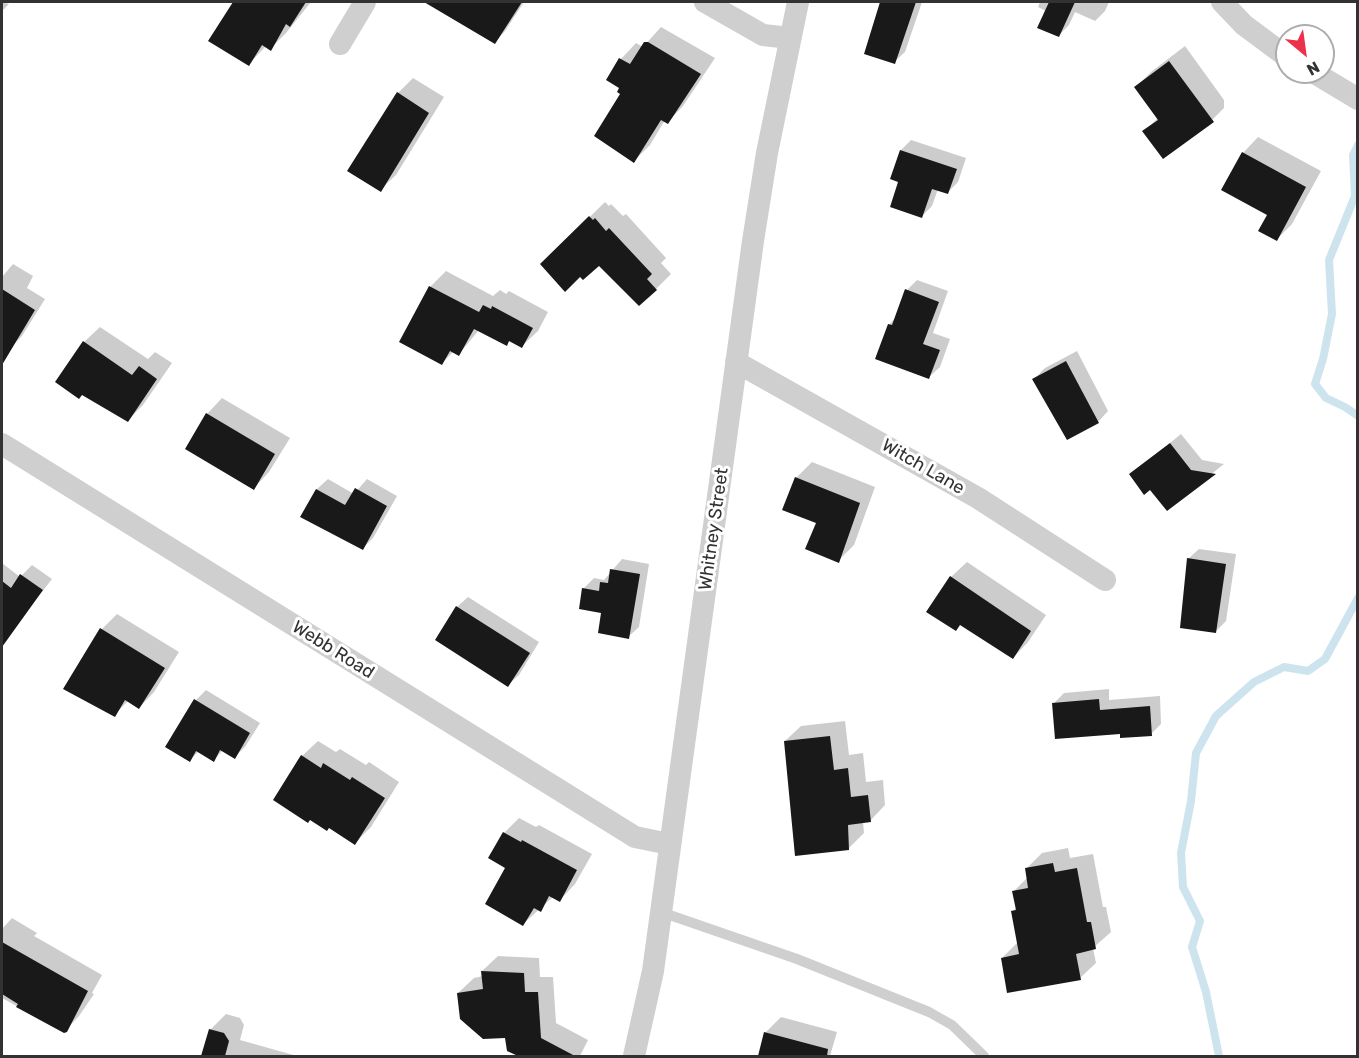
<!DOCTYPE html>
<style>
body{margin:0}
#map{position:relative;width:1359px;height:1058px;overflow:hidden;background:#fff;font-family:Rubik,sans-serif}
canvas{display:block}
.frame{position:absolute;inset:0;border:3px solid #323232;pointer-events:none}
.north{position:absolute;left:1275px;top:24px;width:60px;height:60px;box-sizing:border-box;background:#fff;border:2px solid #adadad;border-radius:50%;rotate:151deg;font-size:16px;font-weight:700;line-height:24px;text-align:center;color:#323232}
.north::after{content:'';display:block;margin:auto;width:21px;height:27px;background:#ec324a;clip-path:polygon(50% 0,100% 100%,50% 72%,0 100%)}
</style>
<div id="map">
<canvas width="1359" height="1058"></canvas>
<div class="frame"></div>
<div class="north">N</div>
</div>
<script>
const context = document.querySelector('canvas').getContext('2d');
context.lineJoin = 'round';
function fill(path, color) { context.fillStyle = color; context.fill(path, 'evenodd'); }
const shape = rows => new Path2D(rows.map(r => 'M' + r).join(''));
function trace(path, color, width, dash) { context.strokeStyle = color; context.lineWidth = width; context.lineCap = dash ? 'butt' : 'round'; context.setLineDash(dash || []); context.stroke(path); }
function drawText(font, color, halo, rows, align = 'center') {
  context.font = font + ' Rubik,sans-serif'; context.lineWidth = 6; context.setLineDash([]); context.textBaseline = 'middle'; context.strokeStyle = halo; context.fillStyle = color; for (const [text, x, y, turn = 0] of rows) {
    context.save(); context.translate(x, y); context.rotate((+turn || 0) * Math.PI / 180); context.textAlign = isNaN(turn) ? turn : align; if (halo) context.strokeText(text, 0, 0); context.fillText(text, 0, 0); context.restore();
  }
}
const shadow = shape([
 [2,2,9,4,2,11],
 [237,2,311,2,286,33,270,49,266,46,249,64,231,7],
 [453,2,524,2,505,31,495,42,445,13],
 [884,2,922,2,905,52,894,62,881,5],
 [1040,2,1109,2,1105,11,1095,21,1075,12,1069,25,1059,35,1046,11,1038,7],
 [661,27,715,58,683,106,668,122,665,120,650,145,634,161,622,88,608,79,621,59,636,43,643,47],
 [1185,46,1224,100,1224,108,1208,124,1144,131,1158,118,1136,87,1151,72],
 [413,78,444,97,396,175,380,190,398,93],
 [1258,137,1321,171,1292,224,1277,239,1269,214,1243,153],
 [911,140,966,158,958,182,948,192,938,189,932,206,922,216,900,181,901,150],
 [605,202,609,206,611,204,623,216,626,214,666,258,661,263,671,274,656,289,599,263,580,275,542,264],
 [13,264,33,276,27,288,45,299,22,336,12,346,2,340,2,277],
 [446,271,493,296,500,290,506,294,509,291,548,312,538,331,522,346,511,340,506,344,479,330,459,354,454,351,442,363,430,287],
 [917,280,948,291,933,333,950,339,940,367,929,377,889,325,897,316,907,290],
 [100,327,148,359,155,352,172,363,143,405,128,420,84,342],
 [1077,351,1108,411,1098,422,1034,379,1045,368],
 [222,398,290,438,269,472,254,488,207,414],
 [1181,434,1202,460,1224,464,1167,509,1150,488,1131,475],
 [812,462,875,487,854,545,838,561,796,478],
 [328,479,354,494,367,479,397,496,373,538,363,548,302,517,317,489],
 [1199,549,1236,554,1226,621,1216,631,1188,559],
 [622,559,649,564,639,627,628,637,583,589,594,578,604,580],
 [967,562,1046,615,1028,642,1013,658,961,624,951,577],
 [2,563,20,577,32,565,52,579,8,636,2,632],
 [468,597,539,642,519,675,508,685,457,607],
 [117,614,179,652,154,692,139,708,128,701,114,715,102,629],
 [1109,689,1109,700,1160,696,1161,724,1151,734,1121,733,1054,703,1064,693],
 [206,690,260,723,245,747,234,757,223,750,214,760,199,751,190,760,167,747,196,700],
 [845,721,849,755,863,753,866,782,883,780,885,805,870,821,863,822,864,833,848,849,785,741,801,726],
 [318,741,336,752,340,749,366,765,369,762,399,782,371,827,355,843,302,756],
 [519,818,536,827,539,825,592,854,575,884,560,900,554,896,523,924,507,867,504,833],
 [1068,848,1070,858,1093,854,1103,907,1106,907,1111,932,1093,948,1096,963,1080,978,1002,958,1018,942,1012,912,1017,907,1014,891,1028,877,1026,869,1042,853],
 [12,918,37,933,34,936,102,975,92,993,94,994,79,1016,64,1032,2,998,2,929],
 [498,956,539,958,540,977,553,977,556,1023,588,1040,580,1056,521,1056,508,1050,506,1037,458,993,474,978,483,976,482,971],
 [226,1014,240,1018,244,1025,240,1040,297,1056,202,1056,210,1030],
 [781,1017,837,1032,830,1056,759,1056,765,1033]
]);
const stream = shape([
 [1358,145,1353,155,1355,196,1329,260,1332,314,1323,359,1315,384,1326,398,1345,407,1358,416],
 [1219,1056,1206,992,1192,947,1200,921,1183,887,1181,853,1191,801,1196,753,1216,716,1254,682,1284,667,1308,671,1325,659,1358,598]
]);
const building = shape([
 [233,2,306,2,290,27,286,24,271,51,262,45,249,66,208,41],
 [424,2,522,2,495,44],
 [880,2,916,2,895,64,864,54],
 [1049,2,1075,2,1059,37,1037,28],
 [644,42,648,42,701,74,668,124,661,120,634,163,594,136,620,94,617,92,619,88,606,80,619,58,630,64],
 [1169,61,1214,122,1163,159,1142,131,1158,120,1134,87],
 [397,92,429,113,381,192,347,171],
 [900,150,957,169,948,194,932,189,922,218,890,207,898,182,890,179],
 [1242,152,1306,187,1277,241,1258,231,1267,215,1221,190],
 [589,216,593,220,595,218,606,231,609,228,652,274,647,279,657,290,639,306,599,266,583,280,580,277,565,292,540,264],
 [429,286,479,312,483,305,491,309,492,306,533,328,522,348,509,341,507,346,474,329,459,356,450,351,442,365,399,342],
 [2,289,35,310,2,365],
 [905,289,939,302,923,344,940,350,929,379,875,359,888,324,892,325],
 [83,341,132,375,139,366,157,379,128,422,82,395,79,399,55,382],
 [1066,361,1099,423,1067,440,1032,379],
 [206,413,275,454,254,490,185,449],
 [1170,443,1191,470,1216,474,1167,511,1150,490,1144,495,1129,474],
 [795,477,860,503,839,563,805,549,816,523,782,510],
 [355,488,387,506,363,550,300,517,316,489,345,505],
 [1187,558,1226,564,1216,633,1180,628],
 [610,569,640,574,629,639,598,633,601,613,579,609,582,588,599,591,600,582,608,583],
 [20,574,43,590,2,647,2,581,11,588],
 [950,576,1031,631,1013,659,960,625,956,631,926,612],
 [456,606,530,653,508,687,435,640],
 [100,628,165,668,139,709,125,700,115,717,63,689],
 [194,699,250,733,235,759,220,750,214,762,196,751,190,762,165,747],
 [1099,699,1100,710,1150,706,1152,736,1120,738,1120,734,1055,739,1052,703],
 [830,736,834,770,848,768,851,797,868,795,871,822,848,825,849,850,795,856,784,741],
 [301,755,321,768,323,763,350,780,352,777,385,798,355,845,329,828,327,831,310,820,308,823,273,800],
 [503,832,521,842,522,840,577,870,560,902,549,896,541,912,534,908,523,926,485,904,505,868,488,858],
 [1053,863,1055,872,1077,868,1087,922,1091,922,1096,949,1076,954,1081,980,1007,993,1001,958,1019,954,1011,911,1016,910,1012,891,1028,888,1025,868],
 [2,942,88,991,67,1032,64,1033,16,1007,18,1004,2,994],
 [481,971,524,973,525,992,538,992,541,1038,575,1056,518,1056,507,1051,505,1038,483,1039,460,1019,457,993,483,989],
 [209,1029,224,1033,229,1041,225,1056,201,1056],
 [764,1032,828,1049,827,1056,758,1056]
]);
const lane = shape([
 [661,912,797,959,929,1012,952,1025,984,1056]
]);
const street = shape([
 [705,2,763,35,790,38],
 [1222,2,1244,25,1287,57],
 [340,44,365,2],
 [1313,72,1358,99],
 [736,362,978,498,1105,580],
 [2,444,635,837,669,844],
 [634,1056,653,971,753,241,767,153,798,2]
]);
const streetNames = [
 ["Witch Lane",923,467,30],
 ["Whitney Street",714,529,-82],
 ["Webb Road",333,650,32]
];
fill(shadow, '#0003');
trace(stream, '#cde4ef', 8);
fill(building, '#191919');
trace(lane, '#cfcfcf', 10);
trace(street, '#cfcfcf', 22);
drawText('18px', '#323232', '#fff', streetNames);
</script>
